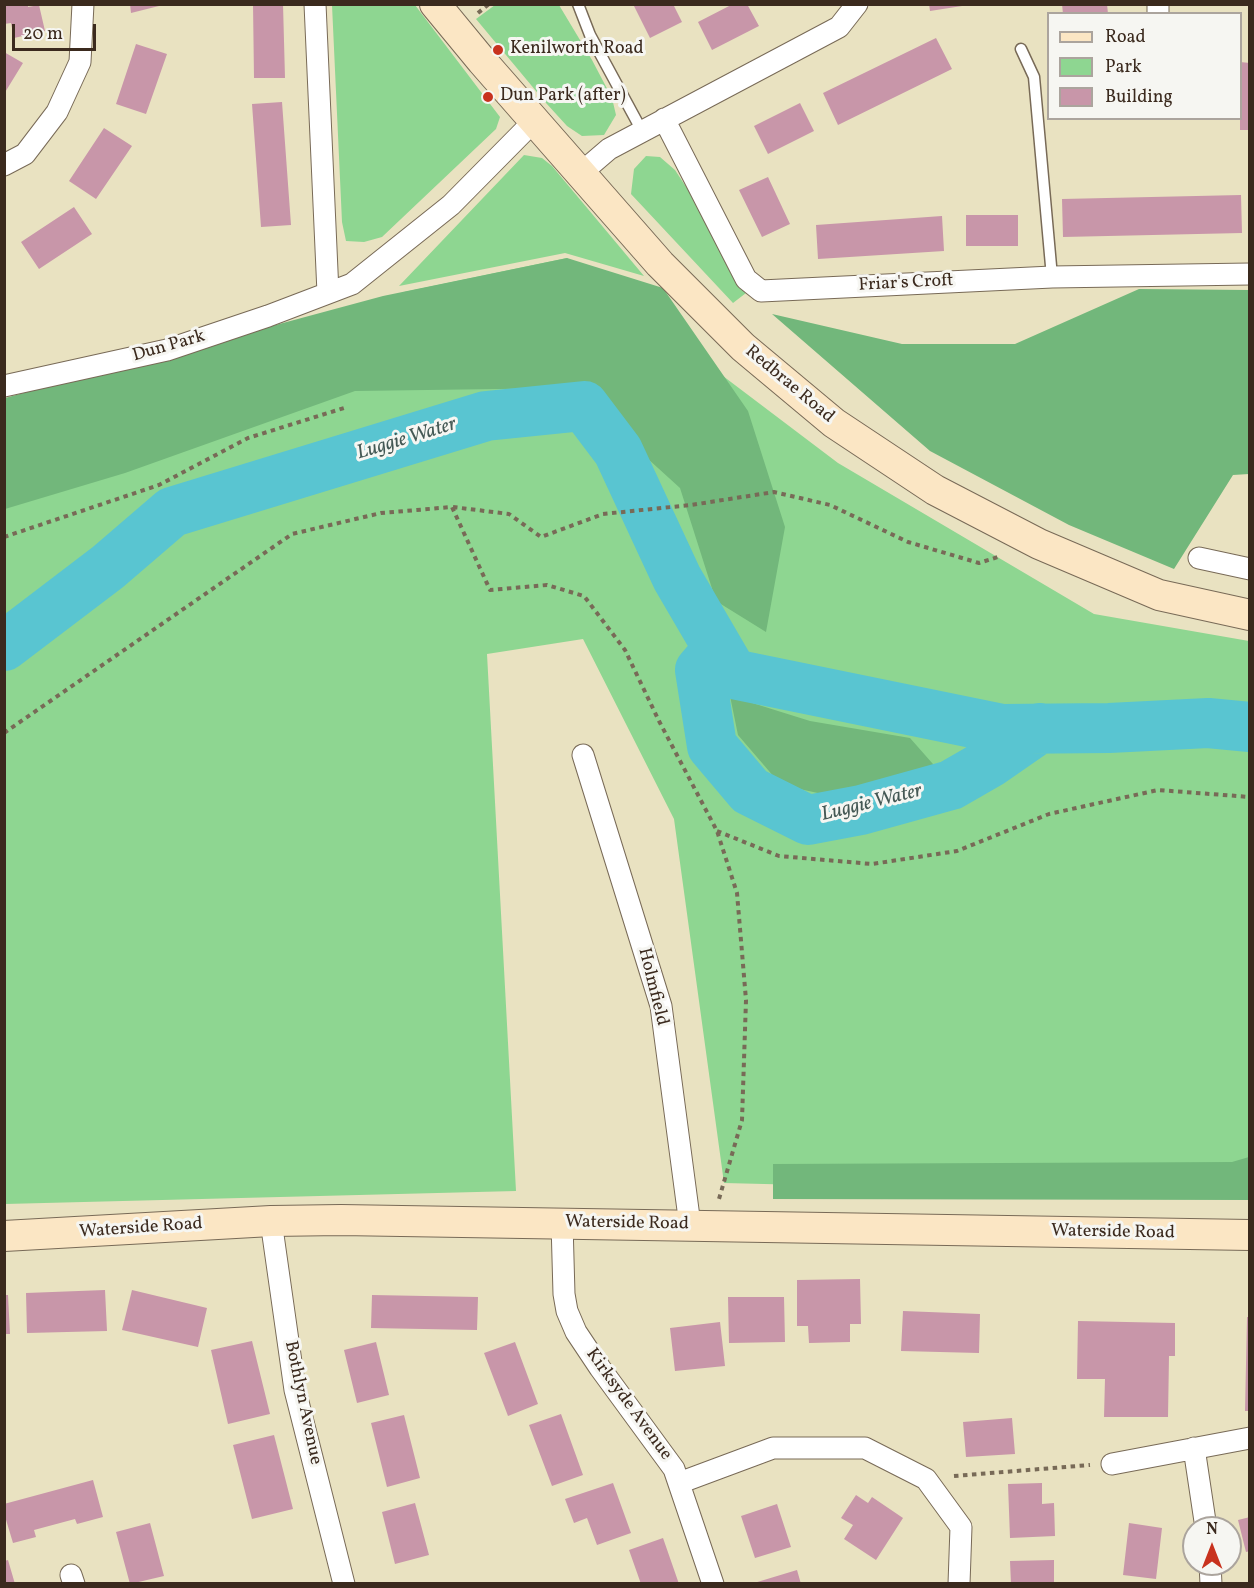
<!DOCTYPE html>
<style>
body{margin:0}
#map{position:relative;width:1254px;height:1588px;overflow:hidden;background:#e9e2c1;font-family:Vollkorn,serif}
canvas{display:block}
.frame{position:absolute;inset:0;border:6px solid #3b2a1e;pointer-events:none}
.legend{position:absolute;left:1047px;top:12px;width:195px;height:108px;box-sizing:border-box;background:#f6f6f2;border:2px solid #aba49d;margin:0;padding:8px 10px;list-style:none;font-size:18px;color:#3b2a1e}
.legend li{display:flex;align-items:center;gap:12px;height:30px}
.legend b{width:30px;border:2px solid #aba49d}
.north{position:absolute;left:1182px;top:1516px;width:60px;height:60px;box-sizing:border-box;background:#f6f6f2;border:2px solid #aba49d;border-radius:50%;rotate:0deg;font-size:16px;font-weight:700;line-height:24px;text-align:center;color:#3b2a1e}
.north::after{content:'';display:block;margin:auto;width:21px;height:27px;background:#c8321e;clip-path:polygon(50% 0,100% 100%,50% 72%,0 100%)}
.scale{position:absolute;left:12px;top:24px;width:84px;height:27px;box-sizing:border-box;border:3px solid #3b2a1e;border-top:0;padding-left:8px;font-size:18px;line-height:21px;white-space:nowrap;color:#3b2a1e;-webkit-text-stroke:4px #f6f6f2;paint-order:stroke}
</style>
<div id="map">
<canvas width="1254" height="1588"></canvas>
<div class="frame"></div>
<ul class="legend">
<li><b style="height:8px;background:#fbe6c4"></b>Road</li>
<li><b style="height:16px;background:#8ed691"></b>Park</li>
<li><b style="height:16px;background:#c896a9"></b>Building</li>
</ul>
<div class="north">N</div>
<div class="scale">20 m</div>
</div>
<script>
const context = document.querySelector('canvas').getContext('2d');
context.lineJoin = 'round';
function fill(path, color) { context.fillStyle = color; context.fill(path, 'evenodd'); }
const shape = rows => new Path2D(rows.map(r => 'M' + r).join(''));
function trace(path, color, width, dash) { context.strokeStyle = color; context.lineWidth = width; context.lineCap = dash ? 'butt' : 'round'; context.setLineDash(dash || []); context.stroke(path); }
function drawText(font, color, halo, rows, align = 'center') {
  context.font = font + ' Vollkorn,serif'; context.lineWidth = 6; context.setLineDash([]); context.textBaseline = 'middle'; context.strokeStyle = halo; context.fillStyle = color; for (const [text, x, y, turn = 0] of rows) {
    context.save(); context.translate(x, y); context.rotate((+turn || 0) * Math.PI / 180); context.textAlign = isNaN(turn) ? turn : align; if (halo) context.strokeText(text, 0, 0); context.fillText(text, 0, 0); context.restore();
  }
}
const green = shape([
 [332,5,415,5,500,117,496,129,382,237,364,242,346,241,342,222],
 [495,5,559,5,592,60,612,98,616,115,604,135,582,136,567,126,546,103,476,19],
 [524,155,542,158,552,166,644,276,565,253,399,286],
 [646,156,660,157,675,170,704,214,746,293,733,303,631,194,634,169],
 [567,258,838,463,1094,614,1249,641,1249,1196,724,1183,674,819,583,639,487,654,516,1191,5,1204,5,430,404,292]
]);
const forest = shape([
 [567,258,663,288,748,411,785,527,766,632,716,601,680,488,570,388,355,391,125,473,5,509,5,398,383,296],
 [1139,289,1249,290,1249,474,1233,475,1174,569,1069,525,930,451,772,314,902,344,1015,344],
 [730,696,810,721,910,738,940,772,841,798,781,785,738,735],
 [1249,1157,1249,1200,773,1199,773,1164,1232,1162]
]);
const river = shape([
 [4,646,108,567,172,512,486,416,584,406,618,451,677,578,733,674,1002,729,1109,728,1208,723,1250,727],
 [718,649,700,670,712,746,750,791,808,820,861,810,951,785,991,762,1040,728]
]);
const building = shape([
 [4,4,28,4,28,7,39,5,45,31,14,38,11,23,4,24],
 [130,4,163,4,163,5,131,13],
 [253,4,283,4,285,78,254,78],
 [633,4,673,4,682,22,650,38],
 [733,4,747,4,759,26,712,50,698,22],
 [929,4,962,4,962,6,930,11],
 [1062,4,1107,4,1108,14,1063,14],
 [936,38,952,69,838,125,823,93],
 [136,44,167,54,146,114,116,104],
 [4,52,23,63,4,94],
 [1240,62,1250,63,1250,130,1240,130],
 [282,102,291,225,261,227,252,104],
 [800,103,814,131,768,154,754,126],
 [104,128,132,146,96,199,69,181],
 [768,177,790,224,762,237,739,190],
 [1241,195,1242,233,1063,237,1062,199],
 [74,207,92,234,39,269,21,242],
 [966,215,1018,215,1018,246,966,246],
 [942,216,944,251,818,259,816,225],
 [860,1279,861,1324,850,1324,850,1342,809,1343,808,1326,797,1326,797,1280],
 [105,1290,107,1331,27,1333,26,1293],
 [132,1290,207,1308,198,1347,122,1330],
 [5,1295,8,1295,10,1334,5,1334],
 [372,1295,478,1297,477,1330,371,1328],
 [728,1297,784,1297,785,1342,729,1343],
 [903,1311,980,1314,979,1353,901,1351],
 [1247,1317,1250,1317,1250,1411,1245,1411],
 [1078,1321,1175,1323,1175,1356,1169,1356,1168,1417,1104,1417,1105,1379,1077,1379],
 [720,1322,725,1366,675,1371,670,1328],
 [252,1341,270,1414,228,1424,211,1350],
 [376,1342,389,1395,357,1403,344,1350],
 [515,1342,538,1404,508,1416,484,1353],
 [561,1414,583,1475,552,1486,529,1425],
 [404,1415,420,1478,387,1487,371,1423],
 [1012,1418,1015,1454,966,1457,963,1422],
 [274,1435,293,1509,252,1519,233,1445],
 [93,1480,103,1517,77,1524,75,1519,34,1530,36,1537,13,1543,4,1513,4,1504],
 [613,1483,631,1533,597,1545,587,1518,574,1523,565,1499],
 [1042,1483,1042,1504,1054,1503,1055,1536,1010,1538,1008,1484],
 [856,1495,868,1503,872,1497,903,1518,876,1560,844,1539,853,1525,841,1518],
 [415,1503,429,1555,395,1564,382,1512],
 [777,1504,791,1547,755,1558,741,1516],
 [1250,1517,1250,1551,1246,1552,1238,1520],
 [150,1523,164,1576,130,1584,116,1532],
 [1129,1523,1162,1528,1156,1579,1123,1575],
 [663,1538,679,1584,641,1584,629,1550],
 [8,1560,15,1584,4,1584,4,1561],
 [1054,1560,1054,1584,1011,1584,1010,1561],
 [797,1570,801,1584,754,1584,754,1583]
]);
const path = shape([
 [478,13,489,4],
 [453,507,509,514,541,537,603,514,691,505,774,492,830,505,908,542,979,563,1001,556],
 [4,537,159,485,248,438,344,408],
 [4,733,292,534,381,513,452,507,490,590,547,585,584,596,625,650,659,721,717,831,737,893,746,1000,742,1120,719,1199],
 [717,831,779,856,872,864,957,851,1049,814,1158,790,1250,797],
 [954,1476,1090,1465]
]);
const lane = shape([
 [578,4,590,35,642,131],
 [1021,49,1034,77,1052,277]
]);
const street = shape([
 [315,4,328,293],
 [1158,14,1158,4],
 [664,119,746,279,761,291,1052,277,1250,274],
 [4,165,25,154,57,112,80,62,83,4],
 [581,173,609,149,839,27,857,4],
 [4,386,167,350,268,316,352,284,451,205,535,120],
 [1199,558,1250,569],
 [583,755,661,1006,690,1225],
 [271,1221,295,1390,344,1584],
 [562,1223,564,1294,567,1311,576,1332,600,1368,674,1469,713,1584],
 [1194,1448,1206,1528],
 [1112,1464,1250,1438],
 [679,1483,773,1448,865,1448,926,1479,961,1527,959,1584],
 [1210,1564,1211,1584],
 [71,1575,74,1584]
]);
const secondary = shape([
 [435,4,482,61,660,264,743,347,834,423,935,490,1039,544,1159,595,1250,615],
 [4,1236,271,1221,341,1220,1250,1235]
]);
const markers = [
 [498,50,6,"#c8321e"],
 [488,97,6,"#c8321e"]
];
const poiNames = [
 ["Kenilworth Road",510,50],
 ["Dun Park (after)",500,97]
];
const streetNames = [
 ["Friar's Croft",906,284,-3],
 ["Dun Park",169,347,-16],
 ["Redbrae Road",789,385,40],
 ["Holmfield",652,987,76],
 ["Waterside Road",627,1224,1],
 ["Waterside Road",141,1229,-4],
 ["Waterside Road",1113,1233,1],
 ["Bothlyn Avenue",302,1403,78],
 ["Kirksyde Avenue",628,1405,54]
];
const waterNames = [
 ["Luggie Water",407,440,-17],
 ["Luggie Water",872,804,-14]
];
fill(green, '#8ed691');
fill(forest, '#72b77b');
trace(river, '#59c5d1', 50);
fill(building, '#c896a9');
trace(lane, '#786a57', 13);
trace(street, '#786a57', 23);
trace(secondary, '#786a57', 32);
trace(path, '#786a57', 4, [4.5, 4.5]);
trace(lane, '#fff', 10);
trace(street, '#fff', 21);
trace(secondary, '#fbe6c4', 30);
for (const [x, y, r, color] of markers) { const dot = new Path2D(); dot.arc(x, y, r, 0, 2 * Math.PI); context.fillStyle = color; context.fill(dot); trace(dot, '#f6f6f2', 2); }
drawText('18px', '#3b2a1e', '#f6f6f2', poiNames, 'left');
drawText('18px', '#3b2a1e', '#f6f6f2', streetNames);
drawText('italic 20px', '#445854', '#f6f6f2', waterNames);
</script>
